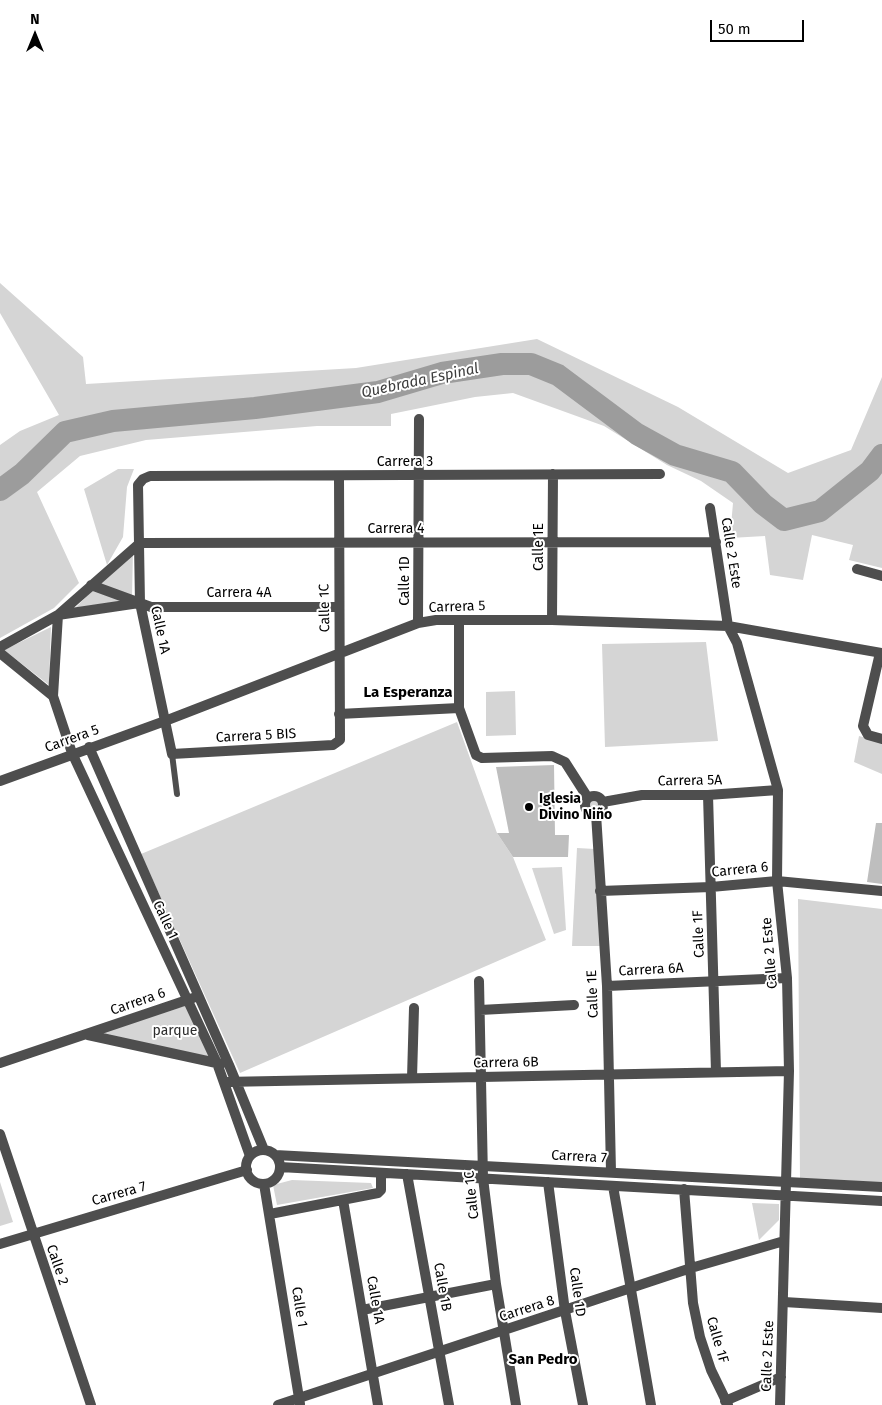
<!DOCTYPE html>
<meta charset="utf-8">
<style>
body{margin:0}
#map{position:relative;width:882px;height:1405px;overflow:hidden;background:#fff;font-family:"Fira Sans",sans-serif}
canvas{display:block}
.north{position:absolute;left:10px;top:10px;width:50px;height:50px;-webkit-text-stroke:4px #fff;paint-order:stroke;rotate:0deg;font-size:14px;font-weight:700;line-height:20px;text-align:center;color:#000}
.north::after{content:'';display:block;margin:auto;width:18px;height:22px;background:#000;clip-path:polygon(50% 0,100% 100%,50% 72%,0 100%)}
.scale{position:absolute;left:710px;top:20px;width:94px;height:22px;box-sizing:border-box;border:2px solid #000;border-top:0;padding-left:6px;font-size:15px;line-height:18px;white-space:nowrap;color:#000;-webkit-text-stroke:4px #fff;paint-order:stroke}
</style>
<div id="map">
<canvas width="882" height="1405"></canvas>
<div class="north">N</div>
<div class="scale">50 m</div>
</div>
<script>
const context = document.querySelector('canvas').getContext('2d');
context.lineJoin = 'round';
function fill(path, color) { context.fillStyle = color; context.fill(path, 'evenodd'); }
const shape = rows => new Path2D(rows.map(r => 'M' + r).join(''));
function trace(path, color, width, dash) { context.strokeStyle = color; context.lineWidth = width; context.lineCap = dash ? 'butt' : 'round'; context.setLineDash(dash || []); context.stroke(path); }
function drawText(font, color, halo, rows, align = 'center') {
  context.font = font + ' "Fira Sans",sans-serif'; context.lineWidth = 4; context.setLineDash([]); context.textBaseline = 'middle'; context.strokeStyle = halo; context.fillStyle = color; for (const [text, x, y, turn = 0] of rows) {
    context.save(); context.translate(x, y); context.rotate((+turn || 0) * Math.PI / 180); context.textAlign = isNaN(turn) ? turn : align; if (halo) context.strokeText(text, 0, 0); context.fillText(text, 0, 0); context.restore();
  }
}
const green = shape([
 [0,283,83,357,86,384,356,368,537,339,678,407,788,473,851,450,882,377,882,568,849,560,853,545,812,535,803,580,770,575,765,536,730,538,733,503,701,481,667,465,604,426,513,393,475,397,391,414,391,426,317,426,146,440,80,456,37,492,79,583,54,608,0,638,0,445,20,431,59,415,0,313],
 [118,469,134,469,127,487,123,537,107,565,84,489],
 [133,552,132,597,99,585],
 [93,590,122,601,75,608],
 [51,627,49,685,4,650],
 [706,642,718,741,605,747,602,644],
 [515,691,516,735,486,736,486,692],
 [457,722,497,833,513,857,546,940,240,1073,141,854],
 [859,736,882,742,882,774,854,762],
 '588 804a7 7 0 1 1 14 0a7 7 0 1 1-14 0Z',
 [577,848,595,849,602,946,572,946],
 [562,867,566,930,554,934,532,868],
 [798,899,882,909,882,1184,800,1181],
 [188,1005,212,1062,103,1034,102,1029],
 [292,1180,371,1183,373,1188,277,1205,273,1185],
 [0,1182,13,1222,0,1226],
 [752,1203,779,1204,779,1220,759,1240]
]);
const river = shape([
 [0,490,22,474,65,432,113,421,255,408,378,392,442,373,502,364,531,364,558,375,637,434,675,455,732,472,763,504,784,520,820,511,870,471,882,455]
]);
const building = shape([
 [554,765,555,835,569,835,568,857,513,857,497,833,509,833,496,767],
 [876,823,882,823,882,884,867,882]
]);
const service = shape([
 [172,754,177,794]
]);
const minor = shape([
 [339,476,340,740,333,745,172,754,140,603,138,485,143,479,150,476,660,474],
 [710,508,728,626,737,643,778,790,777,881,787,978,789,1071,780,1405],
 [857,569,882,576],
 [91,585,151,607,338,607],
 [58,615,53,696,72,753,217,1063,250,1156],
 [58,615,139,603],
 [459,620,459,708,476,755,482,758,552,756,565,762,588,798],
 [552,620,553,474],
 [418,623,419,419],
 [0,647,58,615,140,543,716,542],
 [0,653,53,696],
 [880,653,863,726,868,735,882,739],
 [339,714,459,708],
 [89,747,229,1065,264,1150],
 [0,781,165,721,418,623,436,620,552,620,728,626,882,653],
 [708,795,716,1072],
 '585 805a9 9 0 1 1 18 0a9 9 0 1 1-18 0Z',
 [603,802,642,795,708,795,778,790],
 [596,814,607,986,611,1172],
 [600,891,711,887,777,881,882,891],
 [479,981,483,1178,496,1284,516,1405],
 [607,986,787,978],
 [480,1010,574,1005],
 [88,1035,221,1064],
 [0,1063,193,998],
 [412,1078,414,1008],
 [224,1082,789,1071],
 [0,1134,91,1405],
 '246 1167a17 17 0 1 1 34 0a17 17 0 1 1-34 0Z',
 [275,1155,882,1187],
 [280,1167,882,1201],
 [407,1174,449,1405],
 [548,1182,565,1311,583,1405],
 [264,1184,300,1404],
 [613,1186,651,1405],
 [684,1189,693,1303,700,1337,711,1370,728,1405],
 [343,1200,378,1405],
 [270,1214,378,1193,381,1190,381,1173],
 [0,1244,247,1170],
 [784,1302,882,1308],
 [362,1310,496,1284],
 [725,1401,781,1377],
 [278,1405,691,1268,784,1241]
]);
const markers = [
 [529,807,5,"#000"]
];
const streetNames = [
 ["Carrera 3",405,462],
 ["Carrera 4",396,529],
 ["Calle 1E",539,547,-90],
 ["Calle 2 Este",731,553,81],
 ["Calle 1D",405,581,-90],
 ["Carrera 4A",239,593],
 ["Carrera 5",457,607,-2],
 ["Calle 1C",325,608,-91],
 ["Calle 1A",160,630,78],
 ["Carrera 5 BIS",256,736,-3],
 ["Carrera 5",72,739,-20],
 ["Carrera 5A",690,781,-1],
 ["Carrera 6",740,870,-6],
 ["Calle 1",165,920,65],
 ["Calle 1F",699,934,-92],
 ["Calle 2 Este",770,953,-95],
 ["Carrera 6A",651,970,-3],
 ["Calle 1E",593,994,-92],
 ["Carrera 6",138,1002,-19],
 ["Carrera 6B",506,1063,-1],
 ["Carrera 7",579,1157,3],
 ["Carrera 7",119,1194,-16],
 ["Calle 1C",472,1195,-96],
 ["Calle 2",57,1265,71],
 ["Calle 1B",442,1287,80],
 ["Calle 1D",577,1292,82],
 ["Calle 1A",375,1300,80],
 ["Calle 1",299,1307,81],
 ["Carrera 8",527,1309,-18],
 ["Calle 1F",717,1340,74],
 ["Calle 2 Este",768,1356,-88]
];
const poiNames = [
 ["Iglesia",539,799],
 ["Divino Niño",539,815]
];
const parkNames = [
 ["parque",175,1031]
];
const waterNames = [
 ["Quebrada Espinal",420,381,-12]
];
const neighbourhoodNames = [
 ["La Esperanza",408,693],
 ["San Pedro",543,1360]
];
fill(green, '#d5d5d5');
trace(river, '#9c9c9c', 22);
fill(building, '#bebebe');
trace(service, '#4e4e4e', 6);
trace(minor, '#4e4e4e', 10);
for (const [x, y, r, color] of markers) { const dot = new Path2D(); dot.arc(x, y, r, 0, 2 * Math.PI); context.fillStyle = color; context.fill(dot); trace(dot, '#fff', 2); }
drawText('14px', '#000', '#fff', streetNames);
drawText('bold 14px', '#000', '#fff', poiNames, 'left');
drawText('14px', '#2c2c2c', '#fff', parkNames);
drawText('italic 15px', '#3d3d3d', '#fff', waterNames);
drawText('bold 15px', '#000', '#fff', neighbourhoodNames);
</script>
